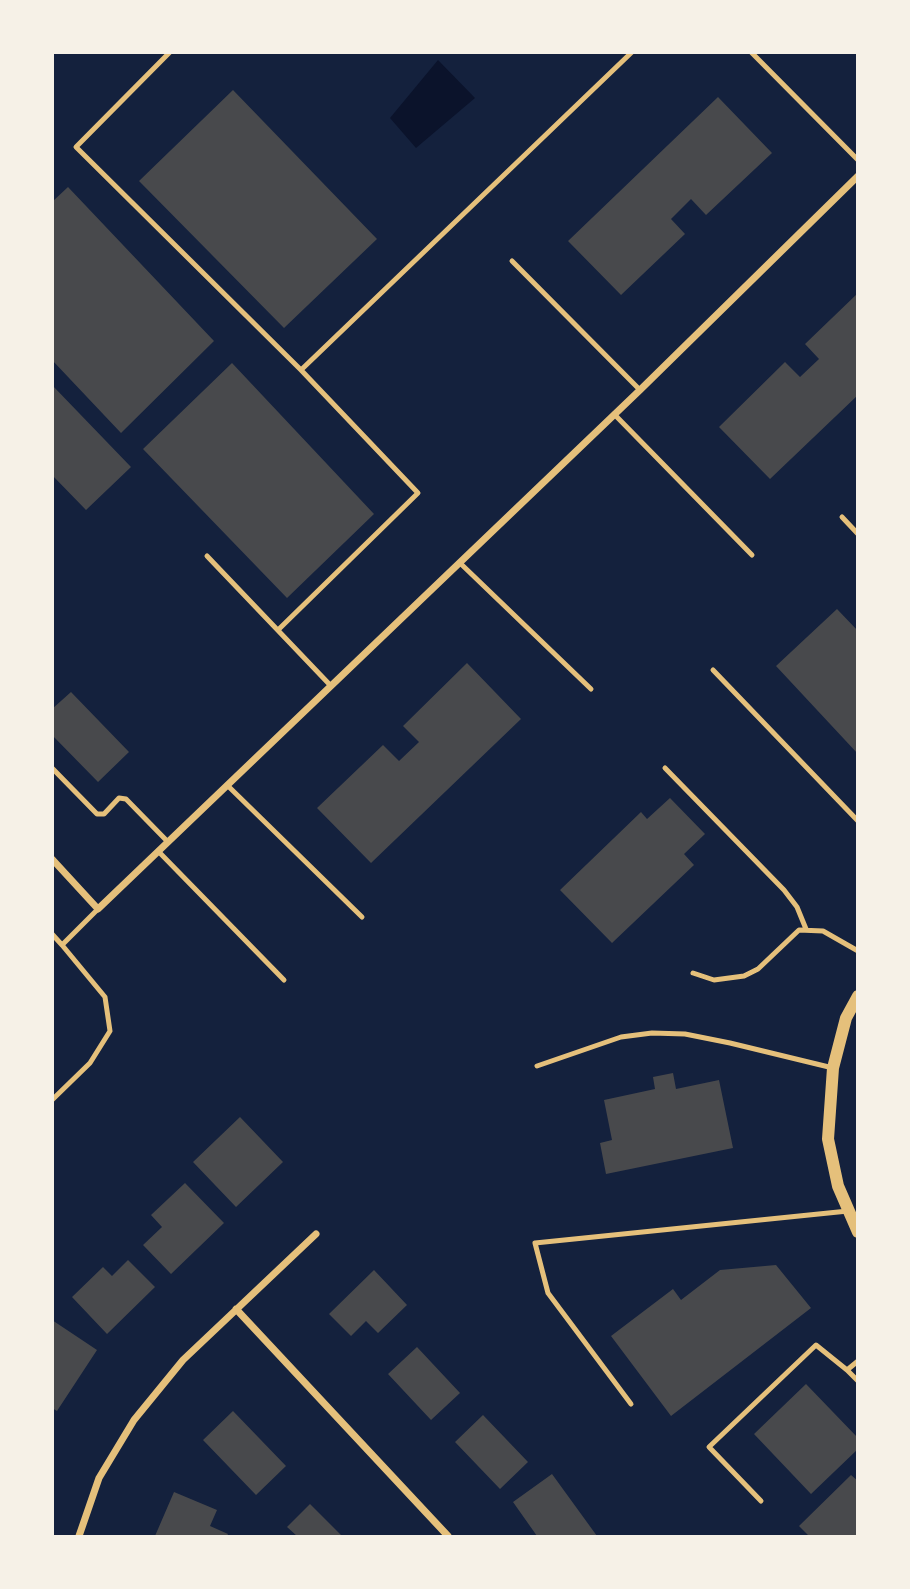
<!DOCTYPE html>
<style>
body{margin:0}
#map{position:relative;width:910px;height:1589px;overflow:hidden;background:#14213d;font-family:Jost,sans-serif}
canvas{display:block}
.frame{position:absolute;inset:0;border:54px solid #f6f1e7;pointer-events:none}
</style>
<div id="map">
<canvas width="910" height="1589"></canvas>
<div class="frame"></div>
</div>
<script>
const context = document.querySelector('canvas').getContext('2d');
context.lineJoin = 'round';
function fill(path, color) { context.fillStyle = color; context.fill(path, 'evenodd'); }
const shape = rows => new Path2D(rows.map(r => 'M' + r).join(''));
function trace(path, color, width, dash) { context.strokeStyle = color; context.lineWidth = width; context.lineCap = dash ? 'butt' : 'round'; context.setLineDash(dash || []); context.stroke(path); }
const water = shape([
 [438,60,475,98,416,148,390,118]
]);
const building = shape([
 [233,90,377,239,284,328,139,181],
 [718,97,772,153,706,215,691,199,671,219,685,234,621,295,568,241],
 [68,187,214,341,121,433,52,360,52,202],
 [858,293,858,395,770,479,719,427,785,362,800,377,819,359,805,344],
 [232,363,374,514,287,598,143,449],
 [52,385,131,467,86,510,52,475],
 [837,609,858,631,858,754,776,666],
 [467,663,521,719,371,863,317,808,383,745,399,761,419,742,403,726],
 [71,692,129,752,98,782,52,735,52,709],
 [670,798,705,834,684,854,694,865,612,943,560,890,641,812,647,819],
 [673,1073,676,1089,719,1080,733,1148,606,1174,600,1143,612,1140,604,1100,655,1089,653,1077],
 [240,1117,283,1162,236,1207,193,1162],
 [185,1183,224,1223,171,1274,143,1245,162,1227,151,1215],
 [128,1260,155,1287,107,1334,72,1297,103,1267,112,1276],
 [776,1265,811,1308,671,1416,611,1336,673,1289,681,1300,720,1270],
 [374,1270,407,1305,378,1333,366,1321,351,1336,329,1314],
 [52,1320,97,1350,57,1411,52,1408],
 [417,1347,460,1393,431,1420,388,1374],
 [806,1384,858,1438,858,1449,811,1494,754,1434],
 [233,1411,286,1466,256,1495,203,1440],
 [483,1415,528,1462,500,1489,455,1442],
 [552,1474,597,1536,537,1536,513,1502],
 [851,1475,858,1481,858,1536,809,1536,799,1526],
 [174,1492,217,1510,210,1526,228,1534,227,1536,155,1536],
 [310,1504,342,1536,297,1536,287,1527]
]);
const service = shape([
 [170,52,76,147,301,370,418,493,278,630],
 [751,52,858,160],
 [512,261,640,390],
 [301,370,632,52],
 [614,414,752,555],
 [842,517,858,534],
 [207,556,331,686],
 [460,563,591,689],
 [713,670,858,821],
 [52,768,97,814,104,814,119,798,126,799,168,842],
 [665,768,784,890,797,907,806,929],
 [227,785,362,917],
 [158,851,284,980],
 [52,934,62,945],
 [693,973,714,980,744,976,758,969,799,930,823,931,858,951],
 [537,1066,621,1037,652,1033,685,1034,730,1043,833,1068],
 [52,1100,90,1063,110,1031,105,997,62,945,98,909],
 [858,1361,847,1370,858,1381],
 [631,1404,548,1293,535,1243,848,1211],
 [761,1501,709,1447,816,1345,847,1370]
]);
const minor = shape([
 [52,859,98,909,640,390,858,176],
 [236,1309,448,1536],
 [79,1536,99,1478,134,1420,183,1360,316,1234]
]);
const tertiary = shape([
 [858,996,846,1018,833,1068,828,1139,838,1186,858,1232]
]);
fill(water, '#0b132b');
fill(building, '#48494c');
trace(service, '#e5c07b', 5);
trace(minor, '#e5c07b', 7);
trace(tertiary, '#e5c07b', 12);
</script>
